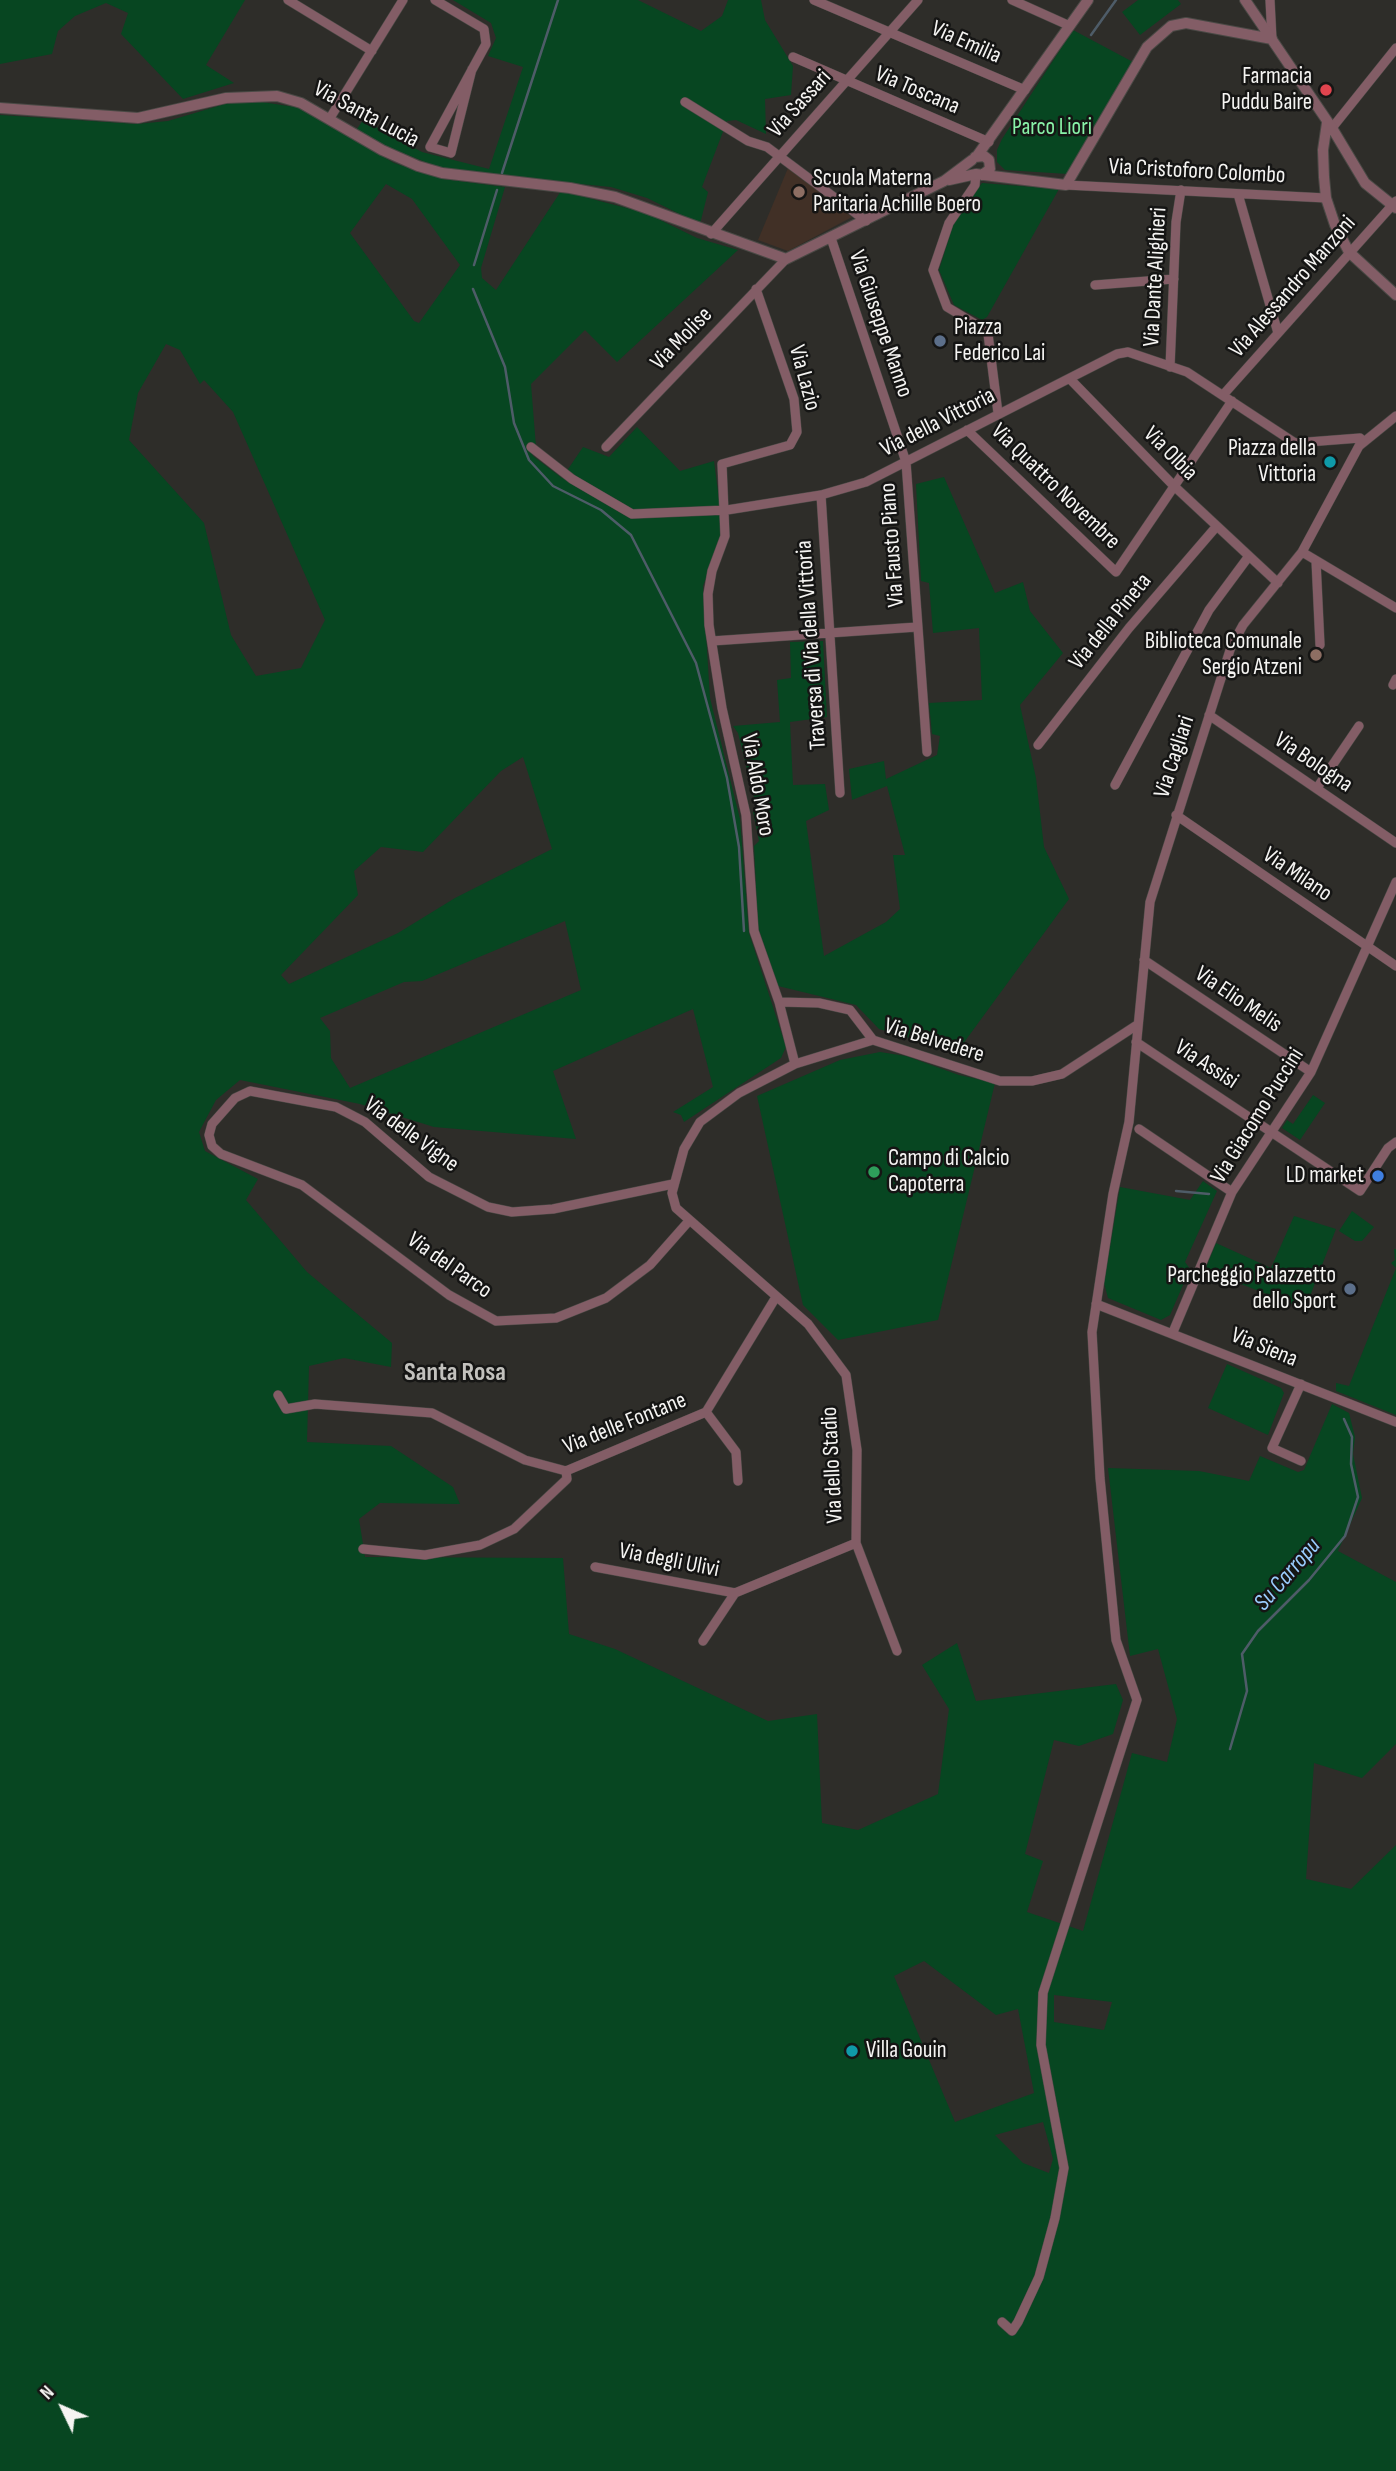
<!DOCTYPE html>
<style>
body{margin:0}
#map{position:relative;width:1396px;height:2471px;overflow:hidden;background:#2e2d29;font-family:"Sofia Sans Condensed",sans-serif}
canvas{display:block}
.north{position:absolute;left:28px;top:2373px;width:70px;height:70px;-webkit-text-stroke:5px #151514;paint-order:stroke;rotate:314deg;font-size:19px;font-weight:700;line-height:28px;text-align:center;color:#f5f4f2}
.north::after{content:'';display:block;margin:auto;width:24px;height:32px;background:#f5f4f2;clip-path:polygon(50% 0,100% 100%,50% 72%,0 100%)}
</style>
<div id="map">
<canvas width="1396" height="2471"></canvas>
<div class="north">N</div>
</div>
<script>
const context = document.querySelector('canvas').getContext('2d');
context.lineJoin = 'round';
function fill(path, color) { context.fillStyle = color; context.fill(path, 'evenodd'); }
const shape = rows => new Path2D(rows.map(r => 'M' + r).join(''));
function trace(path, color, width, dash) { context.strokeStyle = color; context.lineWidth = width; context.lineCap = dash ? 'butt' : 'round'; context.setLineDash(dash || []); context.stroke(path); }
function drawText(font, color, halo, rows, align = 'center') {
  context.font = font + ' "Sofia Sans Condensed",sans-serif'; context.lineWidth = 5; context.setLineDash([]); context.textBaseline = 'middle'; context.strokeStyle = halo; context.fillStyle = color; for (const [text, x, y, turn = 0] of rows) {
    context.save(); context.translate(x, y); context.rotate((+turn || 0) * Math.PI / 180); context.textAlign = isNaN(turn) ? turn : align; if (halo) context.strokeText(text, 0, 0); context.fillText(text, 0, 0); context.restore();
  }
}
const education = shape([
 [788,168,852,217,788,251,758,240]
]);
const green = shape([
 [0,0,245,0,206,65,234,83,183,99,121,34,128,13,106,3,75,16,58,31,52,54,0,64],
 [453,0,638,0,701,31,722,16,728,0,761,0,765,20,793,66,791,95,765,99,766,134,736,120,727,121,702,187,708,192,700,224,647,198,611,187,468,173,435,166,383,145,357,129,363,120,422,152,489,169,523,67,488,56,496,38,491,23],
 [1138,0,1178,0,1181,4,1140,35,1122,12],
 [1073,30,1133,62,1068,174,1005,170,997,162,997,150,1002,139],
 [249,100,301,108,394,163,443,179,505,187,481,268,482,278,496,290,561,191,646,213,697,238,738,250,617,362,585,330,531,384,536,447,531,451,533,456,562,478,583,447,609,457,637,427,680,471,714,461,723,530,703,586,710,698,740,819,749,933,786,1047,781,1058,684,1122,681,1115,673,1112,713,1087,693,1009,553,1071,576,1139,434,1127,360,1104,240,1080,216,1100,199,1132,205,1151,258,1179,246,1200,307,1272,392,1343,391,1367,344,1358,309,1366,307,1442,391,1446,453,1487,460,1504,380,1503,359,1519,365,1557,563,1558,569,1634,615,1649,768,1721,817,1714,822,1823,858,1830,938,1794,949,1709,922,1665,957,1643,976,1701,1116,1684,1123,1700,1113,1734,1079,1746,1054,1740,1025,1854,1043,1861,1027,1912,1083,1931,1132,1753,1167,1762,1177,1719,1158,1649,1130,1656,1108,1468,1199,1471,1249,1481,1260,1456,1298,1472,1304,1470,1332,1404,1349,1413,1355,1437,1353,1454,1362,1498,1338,1551,1396,1582,1396,1744,1362,1778,1314,1763,1306,1879,1351,1889,1396,1845,1396,2471,0,2471,0,115,137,124,168,121,225,104],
 [386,184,412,199,460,265,419,323,414,321,350,233],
 [166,344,180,350,200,384,204,380,233,412,325,620,301,668,256,676,231,635,204,523,129,440,138,393],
 [523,757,552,849,455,898,398,933,289,984,281,975,358,895,354,871,381,847,423,852,501,771],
 [565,921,581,990,350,1088,331,1058,330,1031,320,1018,404,982,422,981],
 [924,1961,996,2015,1018,2009,1034,2093,955,2122,894,1976],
 [1054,1995,1112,2002,1104,2030,1054,2022],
 [1043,2122,1053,2159,1049,2173,1023,2163,995,2135],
 [982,183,1059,189,987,317,982,320,954,305,939,270,955,219],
 [944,477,995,593,1023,582,1030,611,1063,653,1020,705,1036,778,1044,847,1069,899,957,1052,879,1029,856,1005,778,986,758,927,754,846,759,841,753,812,757,809,738,733,733,726,780,722,777,680,791,678,790,642,823,641,827,717,790,722,793,785,825,784,829,810,806,821,824,956,886,922,900,909,893,855,905,855,887,786,852,800,849,769,884,761,886,779,937,755,940,736,932,734,929,703,982,700,979,628,933,633,929,583,921,581,916,484],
 [880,1052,906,1056,959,1075,995,1083,938,1320,838,1340,803,1305,757,1096,840,1060],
 [1313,1095,1325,1103,1300,1140,1282,1128,1287,1120,1293,1124],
 [1203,1181,1217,1191,1185,1262,1190,1269,1170,1315,1161,1320,1108,1298,1104,1283,1120,1187,1190,1200],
 [1352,1211,1374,1227,1362,1241,1355,1241,1339,1231],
 [1294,1216,1336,1229,1305,1309,1205,1270,1216,1243,1271,1268],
 [1394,1249,1396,1249,1396,1415,1336,1391,1336,1383,1349,1386,1396,1268,1391,1263,1395,1260],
 [1227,1364,1281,1388,1284,1393,1268,1435,1208,1408]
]);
const stream = shape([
 [1091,35,1116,0],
 [502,173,558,0],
 [474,265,497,190],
 [473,289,505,367,514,423,529,460,553,486,601,510,631,535,696,663,727,778,739,847,744,931],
 [1176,1191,1209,1194],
 [1230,1749,1247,1691,1242,1654,1258,1631,1309,1580,1345,1536,1358,1497,1351,1464,1352,1437,1344,1419]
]);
const minor = shape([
 [288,0,372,51],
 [435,0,484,29,486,44,430,147,451,153,472,69],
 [814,0,1025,90],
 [1012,0,1070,26],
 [1270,0,1272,39],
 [793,57,989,142],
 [685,102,748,141,767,147,866,221],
 [330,118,403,0],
 [1332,128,1396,48],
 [976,174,975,185,949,223,933,270,947,307,977,325,987,326,998,413],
 [1066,185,1326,198],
 [1238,194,1278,333],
 [711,234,918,0],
 [831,238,906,462,927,752],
 [1095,285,1174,279],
 [756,289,794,399,797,432,790,445,722,464,725,536,712,571,708,594,709,625,722,708,746,815,754,931,779,1002,795,1064],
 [1170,367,1176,222,1181,190],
 [1070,379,1174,486,1278,583],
 [1223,395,1396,201],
 [967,430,1116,572,1232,401],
 [531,447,572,479,632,514,727,510,821,495,866,482,1117,354,1128,352,1187,372,1295,443,1360,438,1363,441],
 [606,447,786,259],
 [821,495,840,793],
 [1302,552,1396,608],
 [1316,561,1320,645],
 [712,641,917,627],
 [1393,685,1396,679],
 [1209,715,1396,843],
 [1038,745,1129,628,1216,527],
 [1115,785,1209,610,1249,556],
 [1317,788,1359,726],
 [1176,815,1396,966],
 [1144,960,1311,1072],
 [779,1002,819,1003,850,1010,873,1040],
 [1136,1042,1360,1191,1388,1148,1396,1142],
 [1139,1129,1232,1192],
 [673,1184,553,1209,512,1212,488,1207,429,1177,365,1122,336,1107,250,1091,235,1098,212,1124,209,1135,212,1146,221,1154,302,1185,449,1295,496,1321,556,1318,606,1298,650,1265,688,1222],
 [1096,1304,1396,1422],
 [1173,1332,1232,1192,1311,1072,1396,882],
 [1301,1384,1272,1448,1301,1461],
 [278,1395,286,1409,315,1404,432,1413,525,1460,566,1471,706,1412,776,1297],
 [706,1412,736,1452,738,1481],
 [363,1549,425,1555,480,1545,514,1529,567,1479,566,1471],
 [595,1567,735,1593,856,1543],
 [703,1641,735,1593],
 [897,1651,856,1543,857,1450,846,1375,808,1324,676,1208,672,1193,684,1149,700,1122,739,1093,795,1064,873,1040,1000,1081,1032,1081,1062,1074,1137,1025],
 [1002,2322,1012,2331,1018,2322,1039,2277,1055,2218,1064,2168,1041,2045,1043,1993,1137,1700,1116,1640,1100,1478,1092,1332,1113,1194,1129,1122,1150,902,1231,647,1243,625,1302,552,1359,446,1396,416]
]);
const tertiary = shape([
 [1245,0,1332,128,1365,183,1396,208],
 [0,108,138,118,226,98,277,96,301,103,382,150,418,166,442,173,570,188,615,197,786,259,944,181,972,160],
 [1327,123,1323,150,1324,177,1326,198,1335,225,1349,252,1396,295],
 [977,156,1088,0],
 [975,157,984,156,989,160,990,169,982,175],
 [949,180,976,174,1066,185,1147,47,1171,26,1186,23,1272,39]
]);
const markers = [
 [1326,90,7,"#e0444e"],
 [799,192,7,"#8d6e63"],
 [940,341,7,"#5c6f8a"],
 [1330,462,7,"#0f9aa8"],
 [1316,655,7,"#8d6e63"],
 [874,1172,7,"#2e9e5b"],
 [1378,1176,7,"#3f7fe0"],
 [1350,1289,7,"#5c6f8a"],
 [852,2051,7,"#0f9aa8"]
];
const streetNames = [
 ["Via Emilia",966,43,24],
 ["Via Toscana",917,91,23],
 ["Via Sassari",800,104,-48],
 ["Via Santa Lucia",366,115,28],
 ["Via Cristoforo Colombo",1197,172,3],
 ["Via Dante Alighieri",1156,277,-87],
 ["Via Alessandro Manzoni",1293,287,-49],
 ["Via Giuseppe Manno",880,324,71],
 ["Via Molise",682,339,-46],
 ["Via Lazio",804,378,75],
 ["Via della Vittoria",938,423,-27],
 ["Via Olbia",1170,454,45],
 ["Via Quattro Novembre",1055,487,44],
 ["Via Fausto Piano",893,545,-94],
 ["Via della Pineta",1111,622,-51],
 ["Traversa di Via della Vittoria",812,645,-94],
 ["Via Cagliari",1175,757,-72],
 ["Via Bologna",1313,763,34],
 ["Via Aldo Moro",757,785,80],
 ["Via Milano",1297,875,34],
 ["Via Elio Melis",1238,1000,34],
 ["Via Belvedere",934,1041,17],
 ["Via Assisi",1206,1065,33],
 ["Via Giacomo Puccini",1258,1116,-58],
 ["Via delle Vigne",411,1135,36],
 ["Via del Parco",449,1266,35],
 ["Via Siena",1264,1348,22],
 ["Via delle Fontane",625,1424,-22],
 ["Via dello Stadio",833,1465,-93],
 ["Via degli Ulivi",669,1561,11]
];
const poiNames = [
 ["Farmacia",1312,77],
 ["Puddu Baire",1312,103],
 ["Scuola Materna",813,179,"left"],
 ["Paritaria Achille Boero",813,205,"left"],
 ["Piazza",954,328,"left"],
 ["Federico Lai",954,354,"left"],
 ["Piazza della",1316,449],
 ["Vittoria",1316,475],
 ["Biblioteca Comunale",1302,642],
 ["Sergio Atzeni",1302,668],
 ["Campo di Calcio",888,1159,"left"],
 ["Capoterra",888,1185,"left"],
 ["LD market",1364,1176],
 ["Parcheggio Palazzetto",1336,1276],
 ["dello Sport",1336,1302],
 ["Villa Gouin",866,2051,"left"]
];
const parkNames = [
 ["Parco Liori",1052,128]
];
const waterNames = [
 ["Su Carropu",1288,1575,-49]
];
const quarterNames = [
 ["Santa Rosa",455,1373]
];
fill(education, '#413026');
fill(green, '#074621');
trace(stream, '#4e5c68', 2.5);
trace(minor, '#4a4945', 10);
trace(tertiary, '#4a4945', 12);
trace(minor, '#835d66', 9);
trace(tertiary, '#835d66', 10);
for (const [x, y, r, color] of markers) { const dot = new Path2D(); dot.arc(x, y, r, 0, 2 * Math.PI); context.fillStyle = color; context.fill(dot); trace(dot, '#151514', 2.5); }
drawText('23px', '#f5f4f2', '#151514', streetNames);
drawText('23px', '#f5f4f2', '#151514', poiNames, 'right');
drawText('23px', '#89f3a8', '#151514', parkNames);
drawText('italic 24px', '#99ccfd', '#151514', waterNames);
drawText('bold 26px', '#c2c1bd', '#151514', quarterNames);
</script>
